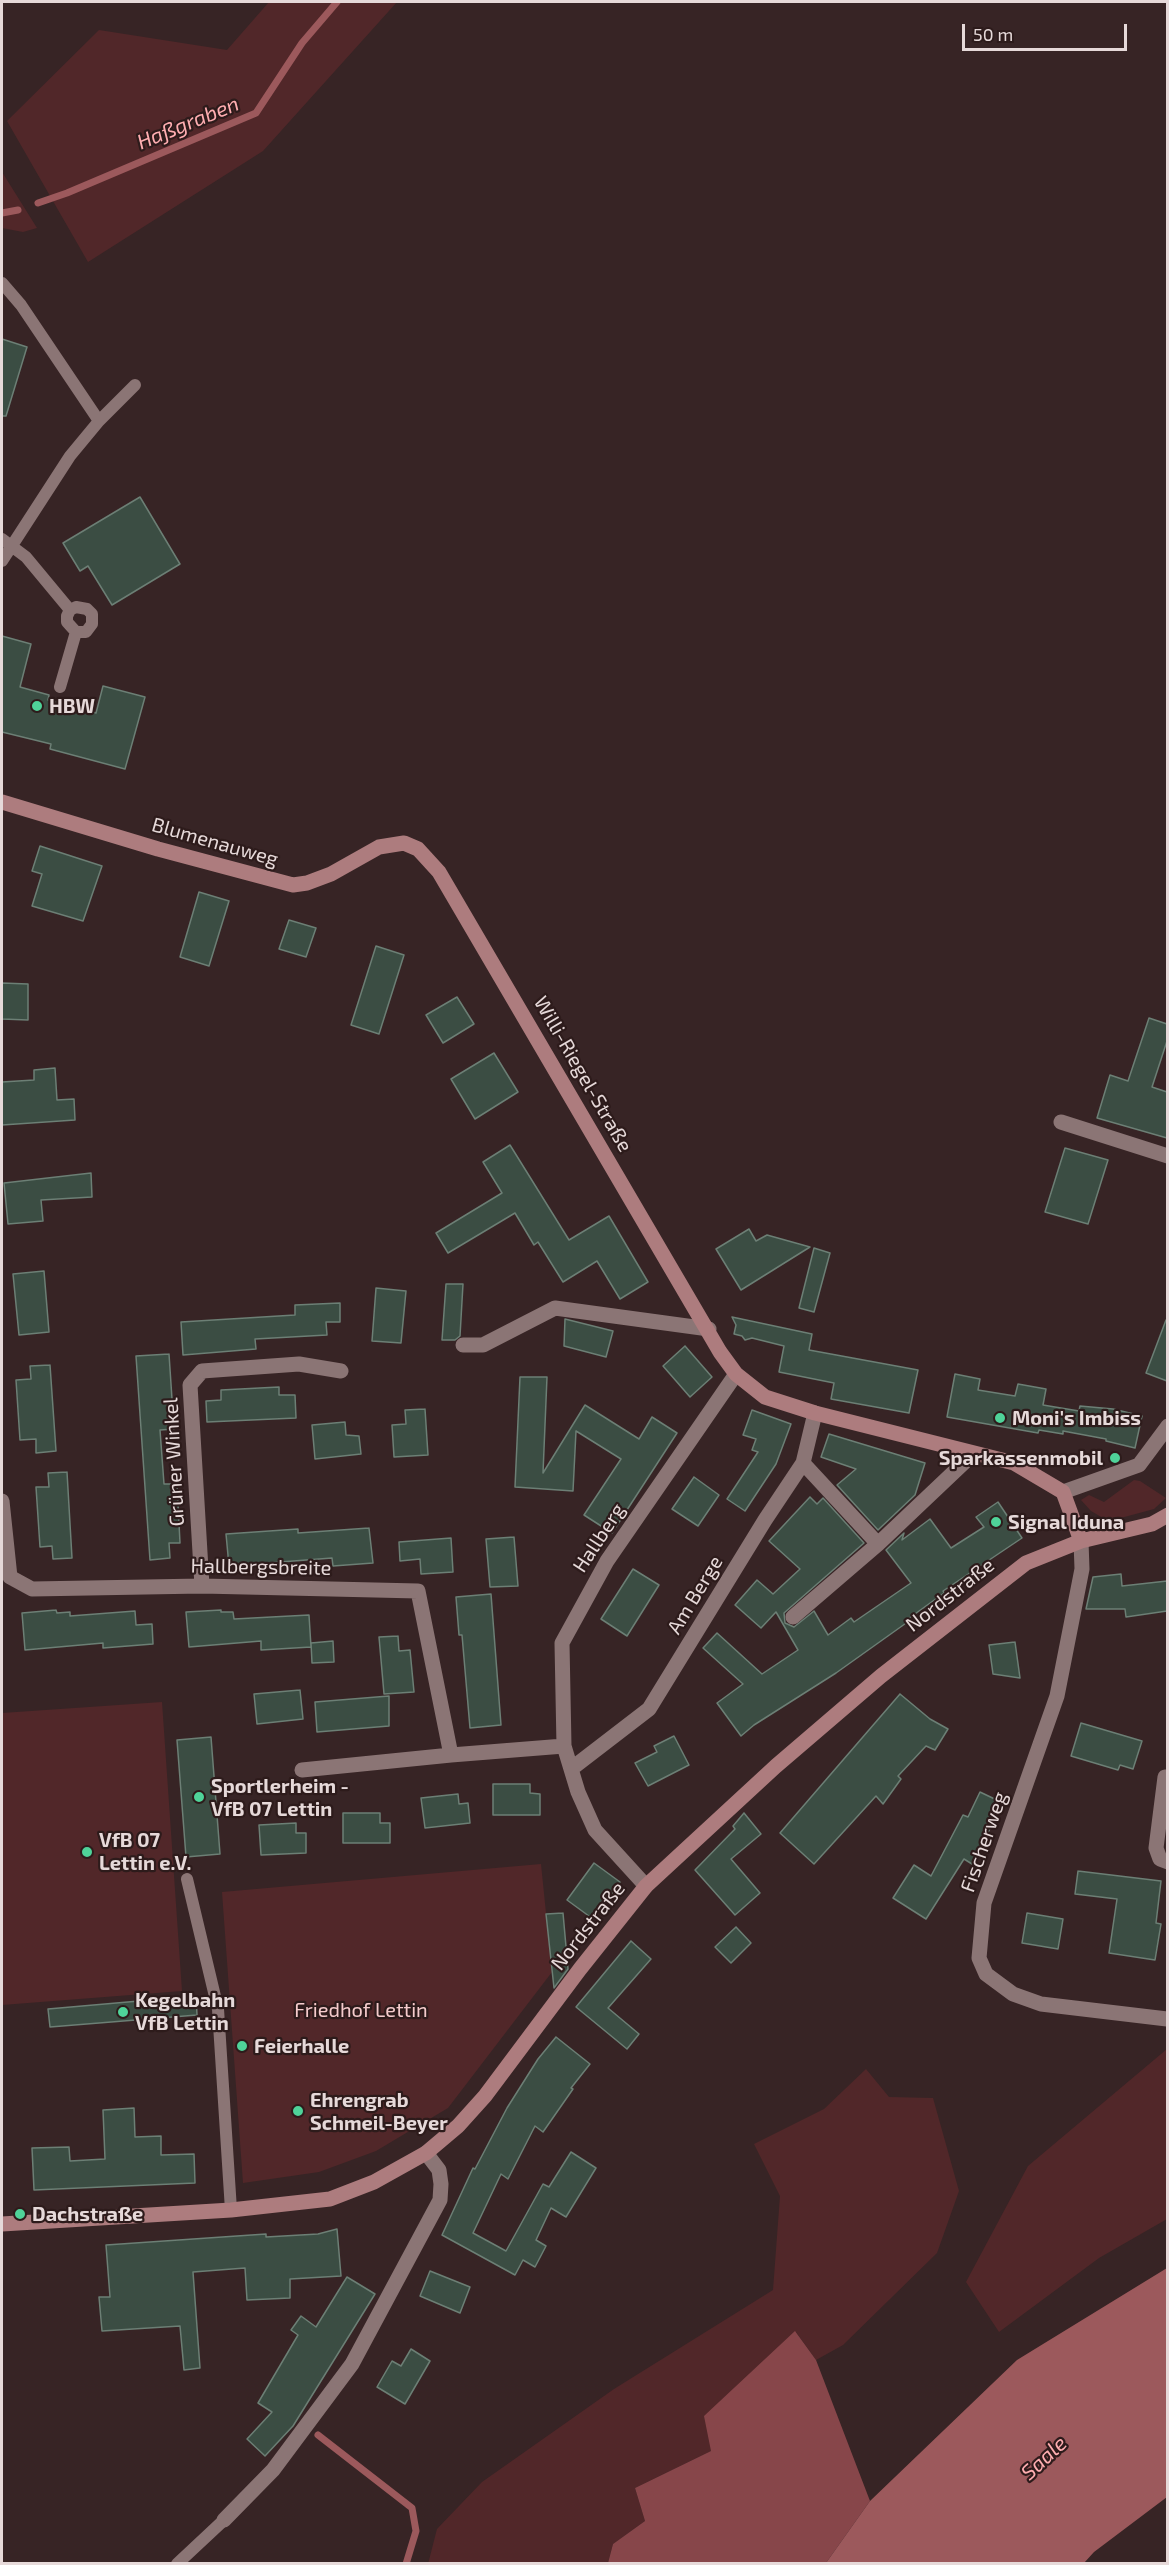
<!DOCTYPE html>
<meta charset="utf-8">
<style>
body{margin:0}
#map{position:relative;width:1169px;height:2565px;overflow:hidden;background:#372425;font-family:"Exo 2",sans-serif}
canvas{display:block}
.frame{position:absolute;inset:0;border:3px solid #e6d9d9;pointer-events:none}
.scale{position:absolute;left:962px;top:24px;width:165px;height:27px;box-sizing:border-box;border:3px solid #e6d9d9;border-top:0;padding-left:8px;font-size:18px;line-height:21px;white-space:nowrap;color:#e6d9d9;-webkit-text-stroke:4px #2d1b1b;paint-order:stroke}
</style>
<div id="map">
<canvas width="1169" height="2565"></canvas>
<div class="frame"></div>
<div class="scale">50 m</div>
</div>
<script>
const context = document.querySelector('canvas').getContext('2d');
context.lineJoin = 'round';
function fill(path, color) { context.fillStyle = color; context.fill(path, 'evenodd'); }
const shape = rows => new Path2D(rows.map(r => 'M' + r).join(''));
function trace(path, color, width, dash) { context.strokeStyle = color; context.lineWidth = width; context.lineCap = dash ? 'butt' : 'round'; context.setLineDash(dash || []); context.stroke(path); }
function drawText(font, color, halo, rows, align = 'center') {
  context.font = font + ' "Exo 2",sans-serif'; context.lineWidth = 4.5; context.setLineDash([]); context.textBaseline = 'middle'; context.strokeStyle = halo; context.fillStyle = color; for (const [text, x, y, turn = 0] of rows) {
    context.save(); context.translate(x, y); context.rotate((+turn || 0) * Math.PI / 180); context.textAlign = isNaN(turn) ? turn : align; if (halo) context.strokeText(text, 0, 0); context.fillText(text, 0, 0); context.restore();
  }
}
const green = shape([
 [269,2,397,2,263,151,88,262,7,121,99,30,227,50],
 [2,172,37,228,23,232,2,228],
 [1134,1480,1140,1481,1166,1498,1154,1509,1117,1519,1103,1518,1091,1511,1081,1500,1089,1495,1104,1502],
 [162,1702,182,1991,2,2005,2,1713],
 [541,1864,552,1972,448,2108,376,2151,319,2172,243,2183,222,1892],
 [1167,2049,1167,2219,1099,2258,999,2332,966,2282,1028,2166],
 [866,2069,889,2097,933,2098,959,2191,937,2253,843,2345,816,2360,796,2332,711,2451,635,2488,645,2521,613,2544,608,2563,428,2564,437,2529,482,2482,614,2389,773,2290,780,2196,754,2144,824,2109]
]);
const forest = shape([
 [795,2331,816,2360,870,2501,826,2563,608,2563,613,2544,645,2521,635,2488,711,2451,704,2416]
]);
const water = shape([
 [1167,2268,1167,2497,1094,2552,1084,2563,826,2563,870,2501,1017,2360]
]);
const stream = shape([
 [38,203,67,193,256,113,302,43,337,2],
 [2,213,18,210],
 [318,2435,412,2508,416,2531,406,2564]
]);
const building = shape([
 [2,339,27,347,6,416,2,416,2,339],
 [140,497,180,564,112,605,88,566,80,571,63,543,140,497],
 [2,636,31,644,20,687,49,695,48,700,96,713,103,686,145,697,125,769,50,749,51,744,2,732,2,636],
 [40,846,102,866,83,921,32,906,42,874,32,871,40,846],
 [199,892,229,901,209,966,180,957,199,892],
 [289,920,316,928,306,957,279,949,289,920],
 [376,946,404,955,379,1034,351,1025,376,946],
 [2,983,28,984,28,1020,2,1019,2,983],
 [457,997,474,1024,443,1043,426,1015,457,997],
 [1149,1018,1167,1024,1167,1041,1152,1087,1167,1092,1167,1138,1097,1118,1110,1075,1128,1081,1149,1018],
 [494,1053,518,1092,475,1119,451,1079,494,1053],
 [55,1068,57,1100,74,1099,75,1120,2,1125,2,1082,34,1080,34,1070,55,1068],
 [510,1145,569,1240,609,1216,648,1282,620,1299,597,1261,563,1282,538,1242,534,1245,515,1213,448,1253,436,1233,502,1193,483,1162,510,1145],
 [1065,1148,1108,1160,1088,1224,1045,1212,1065,1148],
 [91,1173,92,1197,41,1200,43,1221,8,1224,4,1183,91,1173],
 [749,1229,756,1241,767,1235,810,1247,741,1290,716,1249,749,1229],
 [814,1248,830,1253,814,1312,799,1308,814,1248],
 [44,1271,49,1332,19,1335,13,1274,44,1271],
 [446,1284,463,1284,460,1336,455,1340,442,1340,446,1284],
 [376,1288,406,1291,401,1343,372,1341,376,1288],
 [340,1303,340,1322,326,1322,327,1335,255,1339,256,1349,183,1355,181,1322,295,1315,295,1305,340,1303],
 [732,1317,812,1334,809,1350,918,1370,909,1413,831,1399,834,1383,779,1372,784,1346,752,1338,745,1340,742,1336,734,1334,736,1325,732,1317],
 [565,1319,613,1331,606,1357,564,1346,565,1319],
 [1166,1320,1167,1320,1167,1381,1146,1373,1166,1320],
 [685,1346,712,1377,690,1397,663,1366,685,1346],
 [169,1354,174,1429,160,1430,164,1484,177,1484,180,1543,169,1543,170,1558,150,1560,136,1356,169,1354],
 [50,1365,56,1451,36,1453,36,1439,20,1440,16,1380,31,1379,30,1366,50,1365],
 [955,1374,980,1379,978,1390,1015,1396,1018,1384,1046,1389,1043,1405,1079,1411,1080,1406,1113,1409,1142,1416,1135,1448,1106,1441,1106,1439,1063,1431,1063,1434,1039,1430,1038,1433,947,1417,955,1374],
 [520,1377,547,1377,543,1473,585,1405,639,1439,652,1417,677,1433,612,1533,584,1515,621,1459,576,1431,573,1491,515,1487,520,1377],
 [279,1387,279,1395,295,1395,296,1418,207,1422,206,1401,221,1400,221,1390,279,1387],
 [425,1409,428,1455,394,1457,392,1425,406,1424,405,1410,425,1409],
 [752,1410,791,1424,776,1464,745,1511,727,1499,758,1452,752,1450,756,1439,743,1435,752,1410],
 [345,1422,346,1435,359,1436,361,1454,315,1459,312,1425,345,1422],
 [829,1434,925,1463,915,1495,878,1530,837,1485,856,1469,821,1457,829,1434],
 [67,1472,72,1558,53,1559,52,1546,40,1547,36,1487,49,1487,48,1473,67,1472],
 [694,1477,719,1495,698,1526,672,1509,694,1477],
 [810,1497,817,1504,823,1498,864,1543,784,1613,785,1623,794,1627,814,1611,828,1635,851,1618,854,1622,911,1583,886,1550,904,1533,902,1540,930,1519,951,1548,984,1527,976,1517,998,1502,1022,1538,943,1591,944,1593,908,1619,909,1621,836,1673,754,1725,741,1736,717,1703,743,1684,703,1648,717,1633,762,1674,798,1650,776,1612,761,1628,735,1605,757,1580,773,1594,800,1569,769,1541,810,1497],
 [369,1528,373,1563,333,1566,332,1558,229,1566,226,1534,298,1529,298,1533,369,1528],
 [514,1537,518,1586,490,1587,486,1539,514,1537],
 [451,1538,453,1572,421,1574,420,1559,400,1561,399,1542,451,1538],
 [633,1569,659,1585,627,1636,601,1619,633,1569],
 [1121,1574,1122,1586,1167,1581,1167,1611,1126,1617,1125,1609,1086,1609,1093,1577,1121,1574],
 [491,1594,501,1725,470,1728,462,1635,459,1635,456,1597,491,1594],
 [56,1610,57,1613,70,1612,70,1616,135,1611,136,1625,152,1624,153,1644,103,1648,103,1643,25,1650,22,1613,56,1610],
 [221,1610,221,1612,233,1612,234,1619,309,1615,311,1647,261,1650,261,1641,189,1647,186,1612,221,1610],
 [398,1636,399,1651,410,1650,414,1692,384,1694,379,1637,398,1636],
 [333,1641,334,1662,312,1663,311,1643,333,1641],
 [1015,1642,1020,1678,993,1674,989,1645,1015,1642],
 [300,1690,303,1719,257,1724,254,1694,300,1690],
 [900,1694,930,1719,948,1729,935,1750,926,1746,898,1776,901,1779,883,1804,876,1796,814,1864,780,1833,900,1694],
 [389,1696,389,1726,317,1732,315,1702,389,1696],
 [1081,1723,1142,1741,1133,1769,1120,1765,1118,1770,1071,1756,1081,1723],
 [674,1736,689,1765,648,1786,635,1763,657,1752,654,1746,674,1736],
 [211,1737,220,1854,186,1857,177,1740,211,1737],
 [493,1784,530,1784,530,1793,540,1794,540,1815,493,1815,493,1784],
 [980,1792,1003,1803,972,1864,964,1859,926,1919,893,1898,914,1865,931,1876,963,1815,968,1817,980,1792],
 [458,1794,459,1804,468,1803,470,1823,425,1828,421,1798,458,1794],
 [343,1813,380,1813,380,1823,390,1823,390,1843,343,1843,343,1813],
 [744,1813,761,1834,731,1859,760,1893,735,1915,695,1870,735,1829,733,1826,744,1813],
 [296,1823,296,1833,306,1833,306,1853,261,1855,259,1825,296,1823],
 [594,1863,620,1882,593,1919,567,1900,594,1863],
 [1078,1871,1161,1881,1156,1923,1161,1924,1155,1960,1109,1953,1117,1899,1075,1894,1078,1871],
 [563,1913,568,1969,554,1988,546,1914,563,1913],
 [1027,1913,1063,1919,1058,1949,1022,1943,1027,1913],
 [736,1927,751,1943,731,1963,715,1947,736,1927],
 [631,1941,651,1959,608,2008,639,2034,627,2049,576,2007,631,1941],
 [196,1996,197,2015,50,2027,48,2009,196,1996],
 [556,2037,590,2064,571,2088,573,2089,543,2132,535,2126,508,2179,501,2174,473,2233,506,2251,543,2184,549,2187,571,2152,596,2168,566,2217,551,2208,536,2240,546,2246,535,2267,523,2260,515,2275,442,2235,473,2168,475,2169,507,2108,538,2059,556,2037],
 [134,2108,135,2137,161,2136,161,2155,194,2154,195,2183,34,2190,32,2148,69,2147,70,2161,105,2159,103,2110,134,2108],
 [337,2229,341,2276,290,2279,290,2298,247,2300,245,2268,193,2272,200,2368,184,2370,180,2326,102,2331,99,2297,110,2297,106,2245,266,2234,266,2237,318,2234,337,2229],
 [430,2271,470,2287,460,2313,420,2296,430,2271],
 [347,2277,375,2294,293,2426,265,2456,247,2439,272,2412,258,2403,298,2335,291,2330,301,2316,316,2327,347,2277],
 [411,2349,430,2361,405,2404,377,2387,392,2361,401,2366,411,2349]
]);
const lane = shape([
 [2,283,21,305,99,421],
 [2,539,26,557,70,610],
 [2,561,70,456,99,421,135,385],
 [60,687,76,632,86,632,92,624,92,614,87,609,76,607,70,610,67,616,67,622,76,632],
 [187,1879,218,2009,231,2210],
 [177,2564,224,2520]
]);
const street = shape([
 [1061,1122,1168,1156],
 [463,1345,483,1345,555,1308,709,1329],
 [803,1463,878,1544],
 [1063,1492,1139,1465,1168,1426],
 [2,1501,10,1577,32,1589,202,1586,418,1591,451,1755,564,1746,578,1792,595,1830,646,1886],
 [1081,1541,1082,1569,1057,1696,984,1903,979,1958,986,1974,1013,1994,1041,2004,1167,2019],
 [202,1586,190,1385,202,1371,299,1364,341,1371],
 [793,1617,878,1544,973,1454],
 [564,1746,562,1643,607,1561,736,1374],
 [571,1769,649,1709,765,1520,803,1463,815,1413],
 [302,1770,451,1755],
 [1165,1777,1156,1848,1160,1859,1168,1862],
 [224,2520,273,2470,352,2364,440,2200,441,2184,439,2170,426,2153]
]);
const secondary = shape([
 [2,802,158,849,293,885,307,883,331,874,379,847,404,843,418,849,439,872,720,1352,736,1374,765,1397,815,1413,1014,1463,1063,1492,1081,1541],
 [2,2224,231,2210,330,2199,374,2182,426,2153,458,2126,485,2096,580,1969,646,1886,776,1766,881,1676,1026,1563,1081,1541,1152,1524,1168,1515]
]);
const markers = [
 [37,706,6,"#4fd399"],
 [1000,1418,6,"#4fd399"],
 [1115,1458,6,"#4fd399"],
 [996,1522,6,"#4fd399"],
 [199,1797,6,"#4fd399"],
 [87,1852,6,"#4fd399"],
 [123,2012,6,"#4fd399"],
 [242,2046,6,"#4fd399"],
 [298,2111,6,"#4fd399"],
 [20,2214,6,"#4fd399"]
];
const poiNames = [
 ["HBW",49,706],
 ["Moni's Imbiss",1012,1418],
 ["Sparkassenmobil",1103,1458,"right"],
 ["Signal Iduna",1008,1522],
 ["Sportlerheim -",211,1786],
 ["VfB 07 Lettin",211,1809],
 ["VfB 07",99,1840],
 ["Lettin e.V.",99,1863],
 ["Kegelbahn",135,2000],
 ["VfB Lettin",135,2023],
 ["Feierhalle",254,2046],
 ["Ehrengrab",310,2100],
 ["Schmeil-Beyer",310,2123],
 ["Dachstraße",32,2214]
];
const streetNames = [
 ["Blumenauweg",215,842,16],
 ["Willi-Riegel-Straße",583,1074,60],
 ["Grüner Winkel",174,1462,-93],
 ["Hallberg",599,1538,-57],
 ["Hallbergsbreite",261,1567,1],
 ["Am Berge",695,1595,-59],
 ["Nordstraße",950,1595,-38],
 ["Fischerweg",984,1842,-71],
 ["Nordstraße",588,1926,-52]
];
const parkNames = [
 ["Friedhof Lettin",361,2010]
];
const waterNames = [
 ["Haßgraben",188,123,-22],
 ["Saale",1044,2458,-43]
];
fill(green, '#512729');
fill(forest, '#87464a');
fill(water, '#9c595c');
trace(stream, '#9c595c', 7);
fill(building, '#3b4d43');
trace(building, '#6c7f75', 1.5);
trace(lane, '#8b7575', 12);
trace(street, '#8b7575', 15);
trace(secondary, '#ad7c7e', 15);
for (const [x, y, r, color] of markers) { const dot = new Path2D(); dot.arc(x, y, r, 0, 2 * Math.PI); context.fillStyle = color; context.fill(dot); trace(dot, '#2d1b1b', 2); }
drawText('bold 20px', '#e6d9d9', '#2d1b1b', poiNames, 'left');
drawText('20px', '#e6d9d9', '#2d1b1b', streetNames);
drawText('20px', '#f5cbcc', '#2d1b1b', parkNames);
drawText('italic 21px', '#ffaeb1', '#2d1b1b', waterNames);
</script>
